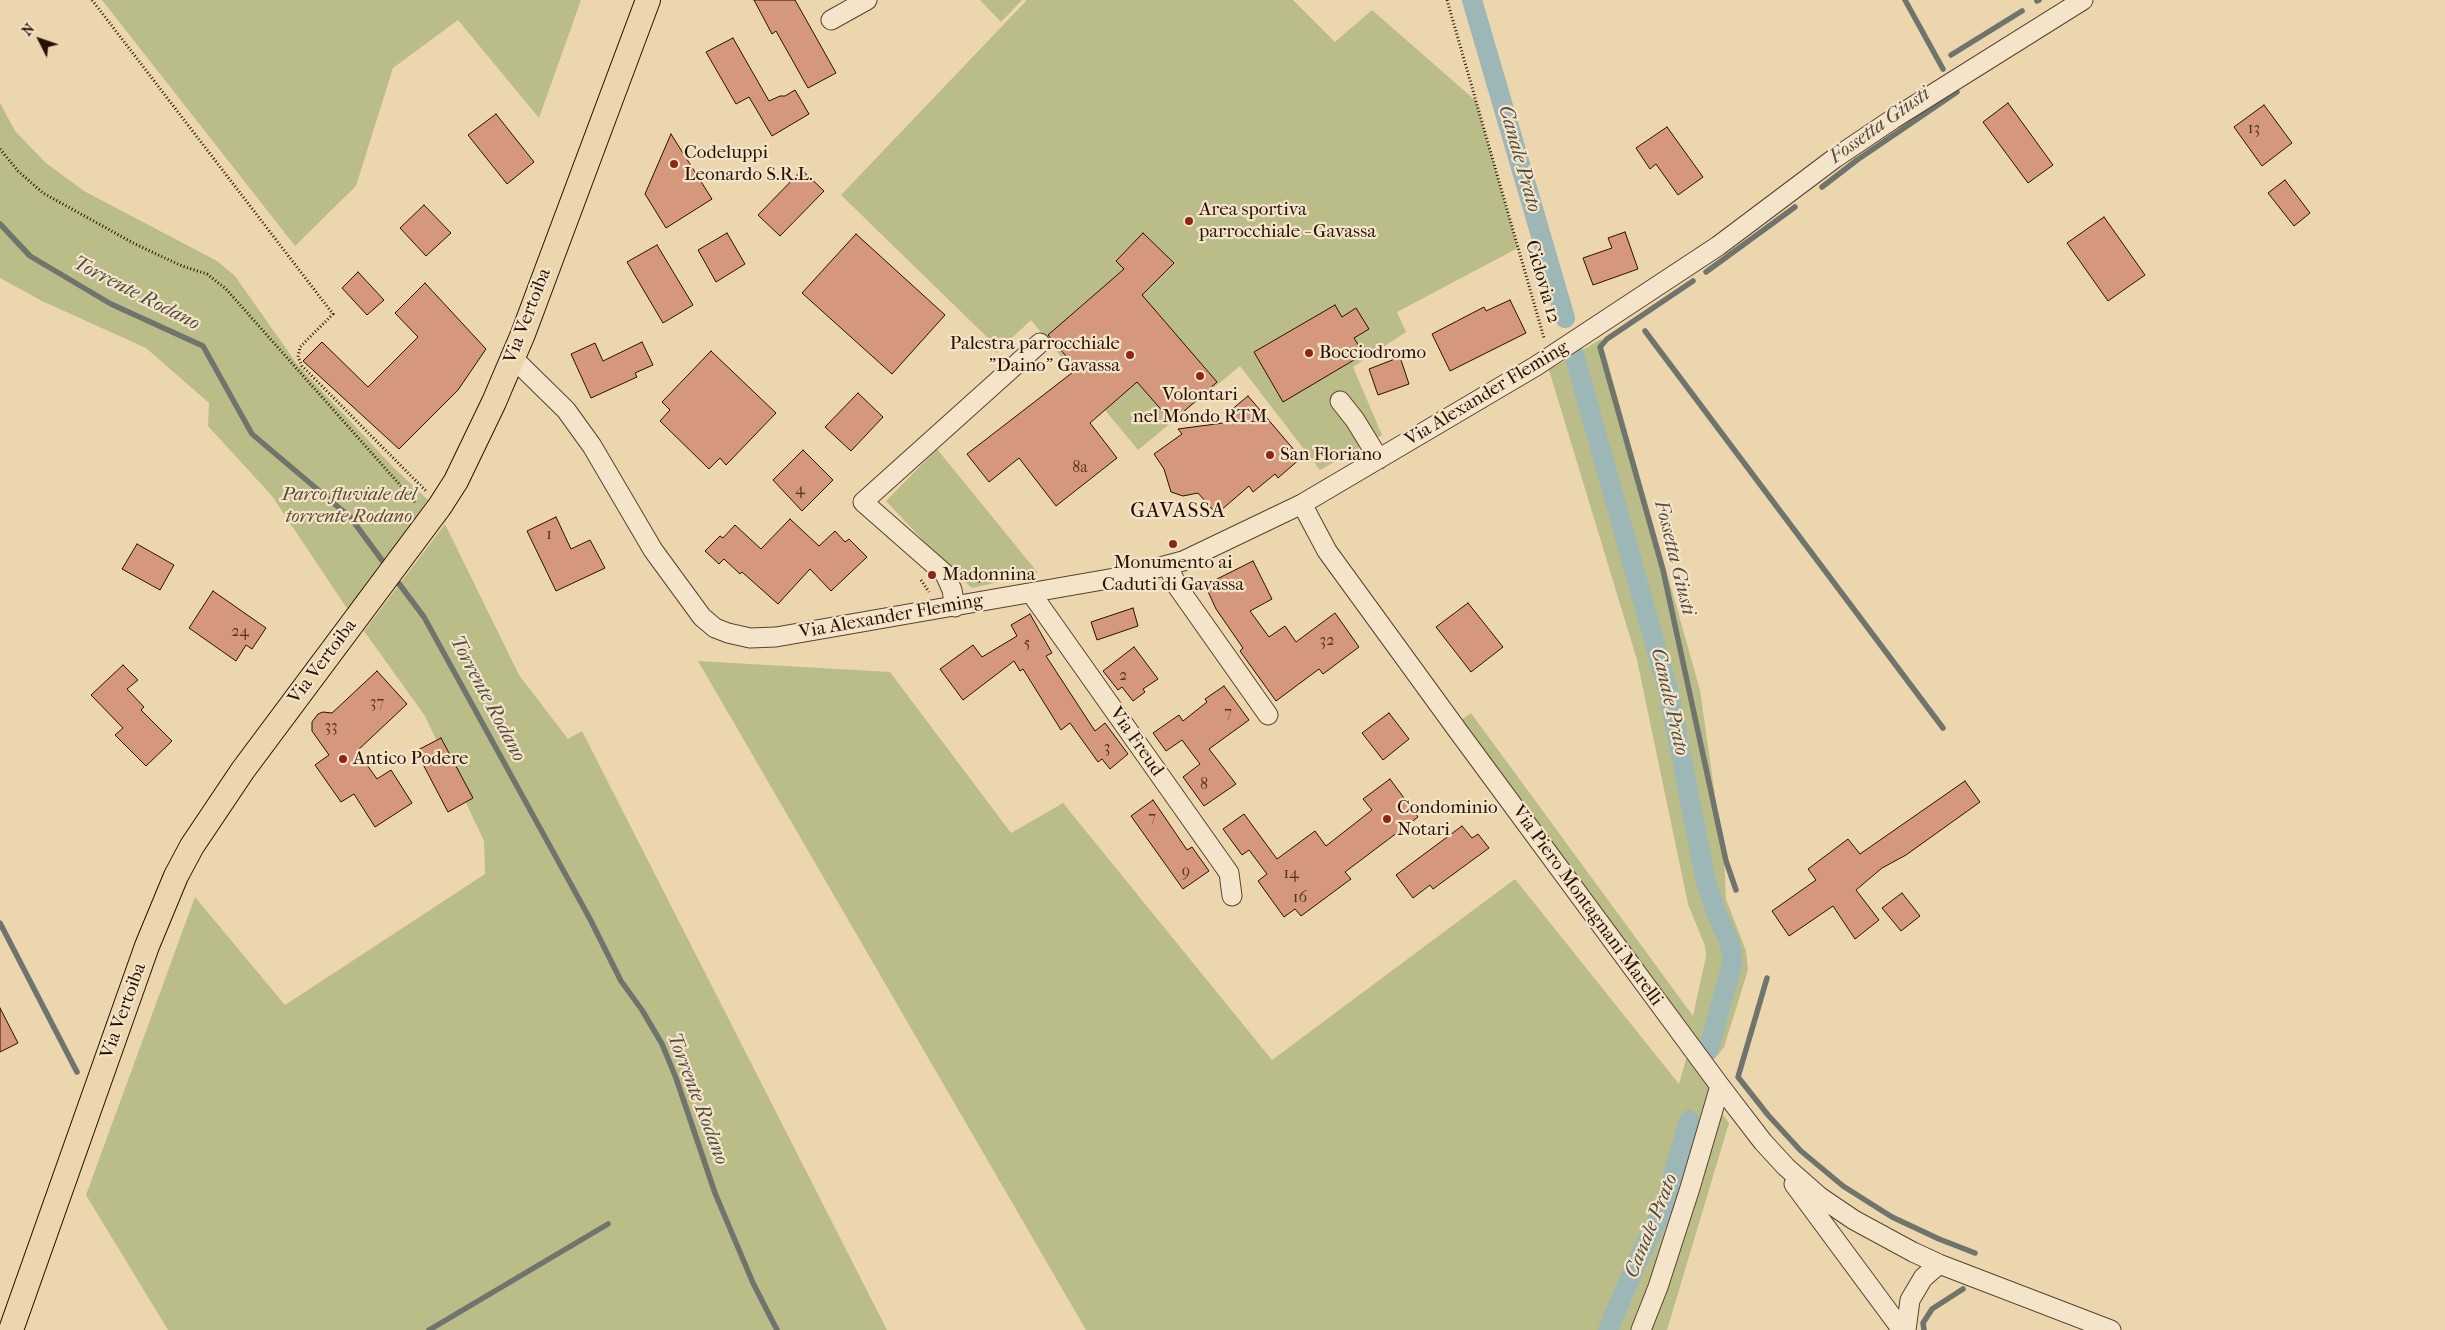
<!DOCTYPE html>
<style>
body{margin:0}
#map{position:relative;width:2445px;height:1330px;overflow:hidden;background:#ecd6ae;font-family:"IM FELL French Canon",serif}
canvas{display:block}
.north{position:absolute;left:15px;top:15px;width:50px;height:50px;-webkit-text-stroke:4px #f3e4ca;paint-order:stroke;rotate:311deg;font-size:14px;font-weight:700;line-height:20px;text-align:center;color:#291100}
.north::after{content:'';display:block;margin:auto;width:18px;height:22px;background:#291100;clip-path:polygon(50% 0,100% 100%,50% 72%,0 100%)}
</style>
<div id="map">
<canvas width="2445" height="1330"></canvas>
<div class="north">N</div>
</div>
<script>
const context = document.querySelector('canvas').getContext('2d');
context.lineJoin = 'round';
function fill(path, color) { context.fillStyle = color; context.fill(path, 'evenodd'); }
const shape = rows => new Path2D(rows.map(r => 'M' + r).join(''));
function trace(path, color, width, dash) { context.strokeStyle = color; context.lineWidth = width; context.lineCap = dash ? 'butt' : 'round'; context.setLineDash(dash || []); context.stroke(path); }
function drawText(font, color, halo, rows, align = 'center') {
  context.font = font + ' "IM FELL French Canon",serif'; context.lineWidth = 4.5; context.setLineDash([]); context.textBaseline = 'middle'; context.strokeStyle = halo; context.fillStyle = color; for (const [text, x, y, turn = 0] of rows) {
    context.save(); context.translate(x, y); context.rotate((+turn || 0) * Math.PI / 180); context.textAlign = isNaN(turn) ? turn : align; if (halo) context.strokeText(text, 0, 0); context.fillText(text, 0, 0); context.restore();
  }
}
const green = shape([
 [102,0,581,0,539,118,458,20,393,68,356,186,295,246],
 [980,0,1022,0,1001,22],
 [1027,0,1293,0,1335,42,1372,10,1476,101,1518,248,1397,312,1406,332,1353,367,1382,435,1320,470,1240,366,1138,450,1031,320,996,353,991,341,841,195],
 [0,103,15,131,46,163,84,191,217,261,235,276,297,364,393,467,428,500,348,610,272,496,208,426,209,403,146,348,42,301,0,278],
 [1601,339,1700,690,1724,859,1726,899,1746,951,1748,970,1724,1047,1718,1055,1710,1057,1461,720,1471,713,1693,1016,1706,956,1705,946,1688,904,1637,660,1549,370],
 [937,449,1038,573,972,588,951,570,886,501],
 [445,524,519,675,568,739,582,731,887,1330,168,1330,86,1195,195,897,285,1005,485,874,484,841,425,716,364,631],
 [698,661,890,672,1011,833,1063,803,1272,1060,1515,879,1679,1084,1690,1045,1720,1086,1715,1104,1729,1123,1667,1330,1086,1330]
]);
const stream = shape([
 [1905,0,1943,69],
 [2037,1,2039,0],
 [1951,55,2022,11],
 [1822,187,1857,160,1957,92],
 [0,224,30,256,111,304,203,346,252,434,350,517,387,567],
 [1706,272,1795,207],
 [1693,281,1607,339,1600,347,1663,570,1726,861,1736,890],
 [1645,331,1943,728],
 [394,577,424,617,590,919,621,981,642,1010,662,1044,676,1078,715,1193,753,1283,777,1330],
 [0,923,77,1072],
 [1767,978,1738,1077,1768,1115,1801,1151,1843,1186,1892,1217,1939,1239,1975,1253],
 [429,1330,608,1224],
 [1924,1330,1923,1323,1932,1309,1963,1289]
]);
const canal = shape([
 [1472,0,1565,318],
 [1574,354,1670,698,1706,883,1717,914,1729,941,1732,953,1732,965,1708,1051],
 [1608,1330,1633,1271,1665,1204,1689,1120]
]);
const building = shape([
 [754,0,795,0,836,73,808,88,776,31,772,34,754,0],
 [733,38,769,101,780,96,785,96,795,90,809,114,772,136,749,97,736,104,706,52,733,38],
 [2008,103,2053,165,2028,183,1983,122,2008,103],
 [2264,105,2292,143,2262,166,2234,127,2264,105],
 [496,114,534,162,507,184,468,135,496,114],
 [1667,127,1703,177,1678,195,1656,164,1650,169,1636,148,1667,127],
 [671,134,712,199,666,228,645,194,671,134],
 [802,170,824,191,780,236,758,215,802,170],
 [2285,180,2310,213,2294,226,2268,193,2285,180],
 [424,205,451,233,426,256,400,228,424,205],
 [2104,217,2145,275,2108,301,2067,243,2104,217],
 [1625,232,1638,269,1593,285,1583,258,1612,248,1608,238,1625,232],
 [727,233,745,264,716,282,698,250,727,233],
 [1143,233,1174,263,1142,295,1217,382,1172,422,1137,382,1090,423,1117,458,1056,506,1019,458,989,482,967,454,1077,369,1048,335,1124,269,1116,261,1143,233],
 [856,234,945,315,892,374,802,293,856,234],
 [657,245,693,305,663,323,627,262,657,245],
 [358,272,384,300,367,315,342,288,358,272],
 [425,283,486,349,458,390,399,449,303,361,322,342,368,387,418,337,395,313,425,283],
 [1510,300,1526,333,1450,371,1432,334,1484,307,1486,311,1510,300],
 [1335,305,1342,317,1356,308,1369,329,1354,338,1364,354,1283,402,1254,352,1335,305],
 [642,342,653,365,635,373,637,377,591,398,571,354,595,343,603,361,642,342],
 [711,351,776,413,726,465,720,458,709,469,660,421,670,410,662,402,711,351],
 [1400,357,1409,384,1378,395,1369,369,1400,357],
 [858,393,883,417,851,451,825,427,858,393],
 [1248,396,1301,458,1278,478,1275,474,1253,492,1249,486,1220,511,1217,508,1213,510,1198,493,1183,496,1171,492,1164,469,1154,454,1182,434,1178,429,1238,421,1230,411,1248,396],
 [803,450,833,480,802,511,773,480,803,450],
 [556,517,571,549,590,540,605,568,556,591,527,531,556,517],
 [790,519,819,546,835,531,845,542,849,539,867,557,831,591,810,569,778,604,742,572,740,574,724,559,719,564,705,551,720,536,723,538,735,525,761,549,790,519],
 [137,544,174,565,160,590,122,569,137,544],
 [1253,561,1272,599,1250,611,1269,637,1285,626,1296,642,1335,613,1359,647,1323,674,1319,669,1276,701,1240,651,1243,648,1216,609,1205,585,1253,561],
 [213,591,266,628,252,649,246,645,236,661,189,628,213,591],
 [1468,603,1503,647,1471,672,1436,627,1468,603],
 [1133,608,1138,626,1097,640,1091,622,1133,608],
 [1030,614,1052,653,1046,656,1095,731,1105,723,1128,754,1110,769,1102,759,1098,762,1070,723,1061,730,1023,669,1020,671,1014,661,963,700,940,669,973,645,982,657,1017,636,1011,625,1030,614],
 [1134,647,1158,679,1143,689,1145,692,1133,701,1122,687,1118,690,1103,671,1134,647],
 [123,665,138,680,127,689,144,707,141,710,172,741,146,766,115,735,123,728,91,695,123,665],
 [377,671,407,704,357,751,377,779,391,770,412,803,375,827,354,794,341,802,315,765,329,755,312,731,312,722,318,714,323,712,332,713,377,671],
 [1224,686,1249,720,1209,749,1236,784,1204,806,1183,777,1200,764,1182,740,1166,751,1153,733,1179,715,1183,721,1207,702,1205,699,1224,686],
 [1389,713,1409,739,1383,760,1362,733,1389,713],
 [441,738,473,798,448,812,416,751,441,738],
 [1390,779,1418,817,1345,872,1351,879,1301,916,1295,909,1284,917,1258,881,1267,874,1249,850,1242,855,1223,829,1244,814,1277,859,1315,831,1326,846,1372,810,1363,799,1390,779],
 [1965,781,1980,802,1906,855,1882,868,1856,890,1879,920,1855,939,1833,906,1789,936,1772,911,1816,880,1808,869,1848,839,1860,854,1965,781],
 [1153,800,1187,850,1192,847,1209,871,1183,889,1131,816,1153,800],
 [1462,826,1472,838,1478,834,1489,848,1433,889,1430,885,1413,898,1396,875,1462,826],
 [1902,893,1920,916,1901,931,1882,908,1902,893],
 [0,1008,18,1043,0,1052,0,1008]
]);
const path = shape([
 [92,0,333,314,300,347,298,357,302,366,426,491],
 [1447,0,1544,338],
 [0,149,18,171,43,193,135,244,182,266,207,274,226,289,416,503],
 [966,576,981,582],
 [921,580,929,592]
]);
const minor = shape([
 [831,20,867,0],
 [513,358,566,410,592,446,653,550,702,617,715,628,728,633,750,638,776,637,1126,576,1183,561,1302,504,1536,366,1718,246,1835,158,1893,119,2083,0],
 [1340,401,1355,420,1379,459],
 [1302,504,1327,551,1458,731,1720,1086,1763,1142,1786,1167,1820,1197,1854,1220,1913,1252,1939,1264,2111,1330],
 [1168,566,1177,586,1268,715],
 [1031,593,1229,873,1232,896],
 [955,607,952,590,945,574,863,502,1040,343],
 [1794,1184,1902,1330],
 [1641,1330,1658,1287,1690,1188,1720,1086],
 [1906,1330,1910,1300,1923,1278,1939,1264]
]);
const major = shape([
 [11,1330,147,946,176,876,192,846,243,770,440,506,456,481,494,402,523,334,648,0]
]);
const markers = [
 [674,164,5,"#8f2418"],
 [1189,221,5,"#8f2418"],
 [1309,353,5,"#8f2418"],
 [1130,355,5,"#8f2418"],
 [1200,376,5,"#8f2418"],
 [1270,455,5,"#8f2418"],
 [1173,544,5,"#8f2418"],
 [932,575,5,"#8f2418"],
 [343,759,5,"#8f2418"],
 [1387,819,5,"#8f2418"]
];
const numberNames = [
 ["13",2254,129],
 ["8a",1080,468],
 ["4",800,490],
 ["1",549,535],
 ["24",240,632],
 ["32",1327,641],
 ["5",1027,644],
 ["2",1123,676],
 ["37",377,703],
 ["7",1228,713],
 ["33",331,727],
 ["3",1107,748],
 ["8",1204,785],
 ["7",1152,818],
 ["9",1186,872],
 ["14",1291,874],
 ["16",1300,898]
];
const poiNames = [
 ["Codeluppi",684,153],
 ["Leonardo S.R.L.",684,175],
 ["Area sportiva",1199,210],
 ["parrocchiale - Gavassa",1199,232],
 ["Palestra parrocchiale",1120,344,"right"],
 ["\"Daino\" Gavassa",1120,366,"right"],
 ["Bocciodromo",1319,353],
 ["Volontari",1200,395,"center"],
 ["nel Mondo RTM",1200,417,"center"],
 ["San Floriano",1280,455],
 ["Monumento ai",1173,563,"center"],
 ["Caduti di Gavassa",1173,585,"center"],
 ["Madonnina",942,575],
 ["Antico Podere",353,759],
 ["Condominio",1397,808],
 ["Notari",1397,830]
];
const streetNames = [
 ["Ciclovia 12",1542,282,74],
 ["Via Vertoiba",528,316,-69],
 ["Via Alexander Fleming",1487,394,-31],
 ["Via Alexander Fleming",891,617,-10],
 ["Via Vertoiba",323,662,-53],
 ["Via Freud",1136,742,55],
 ["Via Piero Montagnani Marelli",1587,906,54],
 ["Via Vertoiba",124,1011,-70]
];
const parkNames = [
 ["Parco fluviale del",349,495],
 ["torrente Rodano",349,517]
];
const waterNames = [
 ["Fossetta Giusti",1880,126,-35],
 ["Canale Prato",1519,159,74],
 ["Torrente Rodano",136,294,27],
 ["Fossetta Giusti",1674,558,76],
 ["Torrente Rodano",487,699,62],
 ["Canale Prato",1669,702,77],
 ["Torrente Rodano",697,1099,69],
 ["Canale Prato",1652,1226,-68]
];
const quarterNames = [
 ["GAVASSA",1178,512]
];
fill(green, '#bbbd88');
trace(stream, '#6f746d', 5.5);
trace(canal, '#9db6b6', 20);
fill(building, '#d6987c');
trace(building, '#291100', 1);
trace(minor, '#5a422c', 21);
trace(major, '#291100', 26);
trace(path, '#291100', 3, [1, 2.5]);
trace(minor, '#f3e4ca', 19);
trace(major, '#ecd6ae', 24);
for (const [x, y, r, color] of markers) { const dot = new Path2D(); dot.arc(x, y, r, 0, 2 * Math.PI); context.fillStyle = color; context.fill(dot); trace(dot, '#f3e4ca', 2); }
drawText('16px', '#54331f', null, numberNames);
drawText('19px', '#291100', '#f3e4ca', poiNames, 'left');
drawText('19px', '#291100', '#f3e4ca', streetNames);
drawText('italic 19px', '#5c4d30', '#f3e4ca', parkNames);
drawText('italic 20px', '#524b40', '#f3e4ca', waterNames);
context.letterSpacing = '1px';
drawText('21px', '#291100', '#f3e4ca', quarterNames);
context.letterSpacing = '0px';
</script>
